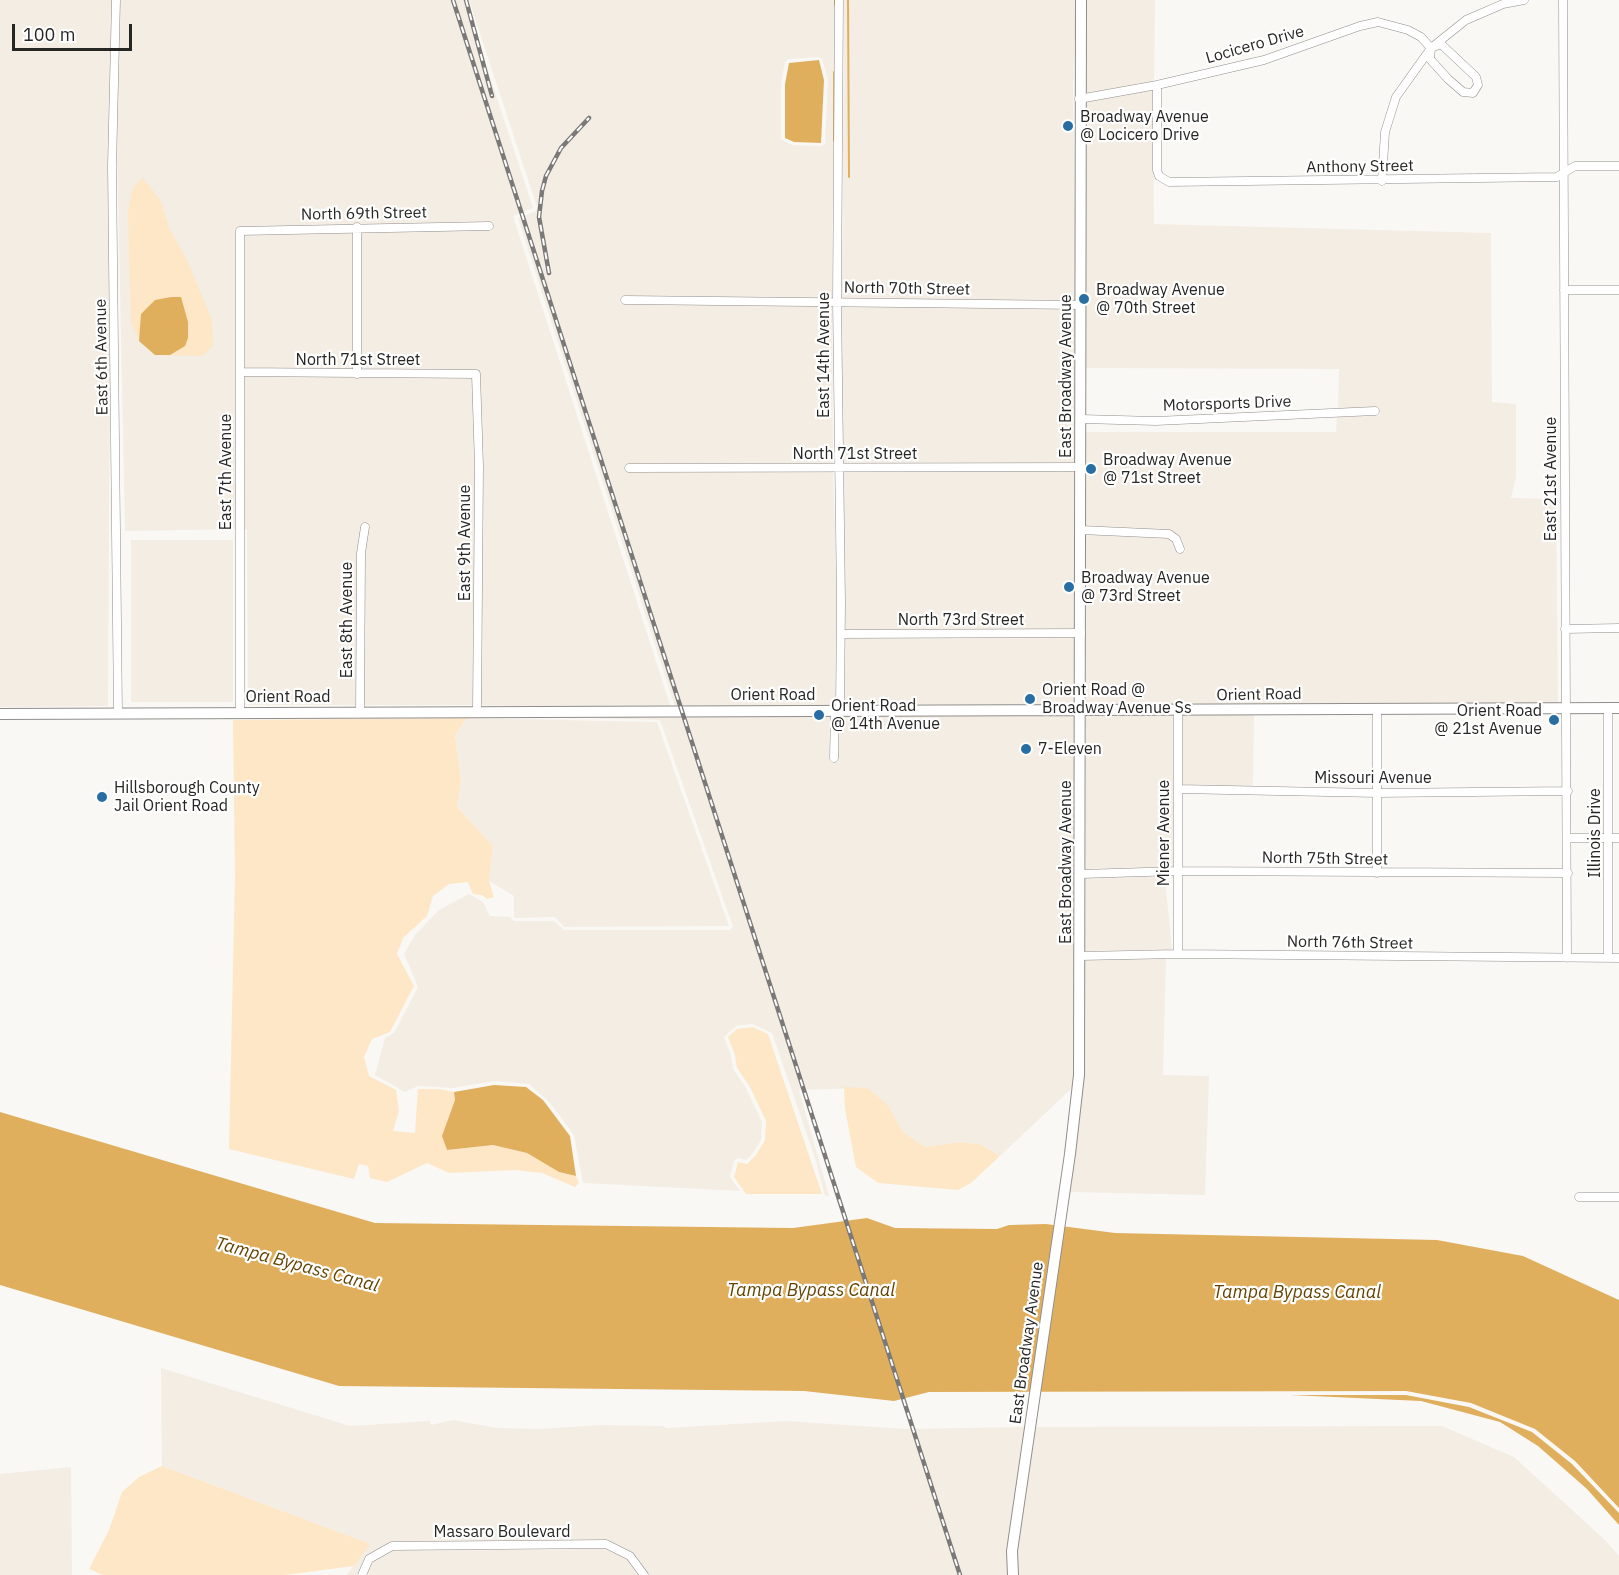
<!DOCTYPE html>
<style>
body{margin:0}
#map{position:relative;width:1619px;height:1575px;overflow:hidden;background:#faf8f5;font-family:"IBM Plex Sans",sans-serif}
canvas{display:block}
.scale{position:absolute;left:12px;top:24px;width:120px;height:27px;box-sizing:border-box;border:3px solid #262625;border-top:0;padding-left:8px;font-size:18px;line-height:21px;white-space:nowrap;color:#262625;-webkit-text-stroke:4px #fff;paint-order:stroke}
</style>
<div id="map">
<canvas width="1619" height="1575"></canvas>
<div class="scale">100 m</div>
</div>
<script>
const context = document.querySelector('canvas').getContext('2d');
context.lineJoin = 'round';
function fill(path, color) { context.fillStyle = color; context.fill(path, 'evenodd'); }
const shape = rows => new Path2D(rows.map(r => 'M' + r).join(''));
function trace(path, color, width, dash) { context.strokeStyle = color; context.lineWidth = width; context.lineCap = dash ? 'butt' : 'round'; context.setLineDash(dash || []); context.stroke(path); }
function drawText(font, color, halo, rows, align = 'center') {
  context.font = font + ' "IBM Plex Sans",sans-serif'; context.lineWidth = 4.5; context.setLineDash([]); context.textBaseline = 'middle'; context.strokeStyle = halo; context.fillStyle = color; for (const [text, x, y, turn = 0] of rows) {
    context.save(); context.translate(x, y); context.rotate((+turn || 0) * Math.PI / 180); context.textAlign = isNaN(turn) ? turn : align; if (halo) context.strokeText(text, 0, 0); context.fillText(text, 0, 0); context.restore();
  }
}
const built = shape([
 [0,0,112,0,108,706,0,707],
 [114,0,465,0,533,208,513,216,672,711,474,705,248,705,247,529,125,531],
 [469,0,835,0,832,298,621,296,620,304,832,306,833,463,625,464,624,471,833,471,837,602,835,706,675,707,518,218,536,211,537,207],
 [819,57,822,59,828,80,825,144,821,146,792,145,781,139,781,84,785,62,788,59],
 [844,0,1076,0,1073,96,1076,301,842,298],
 [1085,0,1155,0,1154,81,1084,94],
 [1153,90,1154,224,1491,233,1492,402,1516,404,1516,477,1511,498,1556,499,1558,704,1086,707,1085,535,1167,538,1172,542,1177,554,1186,551,1181,538,1169,530,1085,526,1085,432,1336,432,1337,417,1380,415,1379,407,1338,409,1339,369,1086,368,1083,102],
 [842,306,1076,309,1076,463,842,463],
 [842,471,1076,471,1077,629,845,630],
 [131,540,233,540,233,702,131,702],
 [1077,637,1077,707,844,706,845,638],
 [830,714,829,761,838,762,839,714,1077,715,1073,1087,1000,1156,980,1144,960,1142,925,1147,903,1132,888,1105,868,1088,799,1090,829,1196,825,1196,816,1161,772,1033,752,1024,736,1026,724,1037,731,1056,733,1069,746,1088,762,1122,761,1140,753,1153,746,1160,738,1158,734,1161,730,1177,740,1191,583,1183,574,1135,551,1104,529,1084,494,1081,453,1088,418,1086,405,1092,375,1075,385,1038,394,1033,418,987,404,954,415,935,439,910,469,894,483,902,490,916,510,917,514,921,554,921,564,930,729,930,733,927,660,720,557,717],
 [1254,714,1253,787,1182,785,1182,715],
 [1086,715,1173,715,1173,867,1086,869],
 [467,718,657,722,729,926,564,927,555,917,514,918,514,896,489,881,493,846,457,807,461,780,455,735],
 [1173,876,1173,878,1165,879,1172,950,1085,951,1086,878],
 [1166,958,1163,1075,1209,1076,1205,1195,1069,1192,1084,960],
 [161,1368,350,1426,430,1421,431,1425,453,1420,497,1428,540,1429,600,1425,662,1426,667,1428,786,1421,906,1429,1025,1427,1008,1575,649,1575,634,1554,606,1540,392,1542,366,1556,357,1575,347,1575,369,1544,162,1466],
 [1442,1426,1514,1457,1605,1540,1619,1556,1619,1575,1018,1575,1017,1552,1035,1427],
 [71,1467,72,1575,0,1575,0,1474],
 [605,1549,627,1559,639,1575,367,1575,373,1562,394,1550]
]);
const green = shape([
 [143,178,161,201,169,228,188,262,212,320,213,346,202,356,155,355,139,341,131,323,128,212,133,187],
 [467,718,455,735,461,780,457,807,493,846,489,881,494,897,487,899,482,895,473,894,468,882,449,884,433,896,427,916,403,938,397,954,414,986,390,1032,372,1039,364,1057,369,1076,396,1090,399,1111,393,1131,415,1133,418,1089,439,1089,454,1092,455,1100,443,1136,447,1150,493,1145,527,1153,559,1172,576,1176,579,1183,575,1187,542,1173,515,1170,449,1173,427,1163,387,1182,370,1178,368,1166,359,1164,354,1179,229,1149,235,875,233,720],
 [753,1027,768,1034,822,1194,746,1194,734,1177,738,1162,747,1164,756,1155,765,1140,766,1121,750,1087,737,1068,735,1055,728,1037,737,1029],
 [844,1087,868,1088,888,1105,903,1132,925,1147,960,1142,980,1144,1000,1156,971,1183,958,1190,878,1183,856,1167,845,1109],
 [162,1466,370,1544,354,1566,285,1575,103,1575,89,1569,109,1530,122,1492,139,1477]
]);
const water = shape([
 [819,60,824,80,821,143,794,142,785,138,785,84,789,63],
 [171,297,181,297,188,322,188,338,185,346,170,355,155,355,139,341,141,314,155,300],
 [494,1085,526,1087,543,1100,570,1136,576,1176,559,1172,527,1153,493,1145,447,1150,442,1136,455,1100,454,1092],
 [0,1112,375,1223,793,1228,867,1218,895,1228,997,1229,1009,1225,1046,1224,1115,1233,1437,1240,1523,1256,1619,1300,1619,1508,1575,1461,1535,1429,1471,1403,1406,1391,929,1392,894,1401,804,1391,339,1386,0,1285],
 [1290,1395,1406,1395,1469,1407,1532,1432,1572,1464,1619,1513,1619,1525,1587,1489,1538,1446,1500,1422,1421,1401]
]);
const stream = shape([
 [848,0,849,177],
 [835,5,835,0],
 [834,141,834,72]
]);
const street = shape([
 [116,0,112,166,118,713],
 [839,0,837,302,841,602,840,710],
 [1563,0,1567,958],
 [1157,85,1157,170,1159,176,1169,182,1557,177,1575,166,1619,166],
 [1079,99,1157,85,1264,60,1360,26,1378,22,1408,30,1421,37,1431,48,1441,44,1476,77,1478,85,1473,93,1463,92,1448,79,1430,59,1431,48],
 [1382,181,1385,132,1396,97,1431,48,1466,20,1503,4,1524,0],
 [357,227,357,374],
 [1564,290,1619,290],
 [625,300,1081,305],
 [240,372,476,374,479,466,477,713],
 [1081,419,1156,421,1375,411],
 [629,468,1080,467],
 [1080,530,1169,534,1176,539,1180,549],
 [1565,629,1619,628],
 [841,634,1081,633],
 [1377,708,1377,873],
 [1608,708,1608,958],
 [240,712,240,231,489,226],
 [360,713,361,553,365,527],
 [834,758,835,710],
 [1178,789,1377,793,1568,791],
 [1568,838,1619,838],
 [1081,874,1178,871,1568,873],
 [1178,954,1178,711],
 [1080,956,1178,954,1619,958],
 [1579,1197,1619,1197],
 [362,1575,369,1559,392,1546,606,1544,630,1556,644,1575]
]);
const secondary = shape([
 [0,714,1619,708],
 [1013,1575,1012,1551,1070,1154,1079,1075,1081,0]
]);
const rail = shape([
 [453,0,960,1575],
 [466,0,492,96],
 [549,273,539,217,542,191,546,176,561,148,589,118]
]);
const markers = [
 [1068,126,6,"#296ea2"],
 [1084,299,6,"#296ea2"],
 [1091,469,6,"#296ea2"],
 [1069,587,6,"#296ea2"],
 [1030,699,6,"#296ea2"],
 [819,715,6,"#296ea2"],
 [1554,720,6,"#296ea2"],
 [1026,749,6,"#296ea2"],
 [102,797,6,"#296ea2"]
];
const streetNames = [
 ["Locicero Drive",1255,45,-16],
 ["Anthony Street",1360,167,-1],
 ["North 69th Street",364,214,-1],
 ["North 70th Street",907,289,1],
 ["East 14th Avenue",824,355,-90],
 ["East 6th Avenue",102,357,-91],
 ["North 71st Street",358,360],
 ["East Broadway Avenue",1066,376,-90],
 ["Motorsports Drive",1227,404,-2],
 ["North 71st Street",855,454],
 ["East 7th Avenue",226,472,-90],
 ["East 21st Avenue",1551,479,-90],
 ["East 9th Avenue",465,543,-90],
 ["East 8th Avenue",347,620,-90],
 ["North 73rd Street",961,620],
 ["Orient Road",773,695],
 ["Orient Road",1259,695,-1],
 ["Orient Road",288,697],
 ["Missouri Avenue",1373,778],
 ["Miener Avenue",1164,833,-90],
 ["Illinois Drive",1595,833,-90],
 ["North 75th Street",1325,859,1],
 ["East Broadway Avenue",1066,862,-90],
 ["North 76th Street",1350,943,1],
 ["East Broadway Avenue",1027,1343,-82],
 ["Massaro Boulevard",502,1532]
];
const poiNames = [
 ["Broadway Avenue",1080,117],
 ["@ Locicero Drive",1080,135],
 ["Broadway Avenue",1096,290],
 ["@ 70th Street",1096,308],
 ["Broadway Avenue",1103,460],
 ["@ 71st Street",1103,478],
 ["Broadway Avenue",1081,578],
 ["@ 73rd Street",1081,596],
 ["Orient Road @",1042,690],
 ["Broadway Avenue Ss",1042,708],
 ["Orient Road",831,706],
 ["@ 14th Avenue",831,724],
 ["Orient Road",1542,711,"right"],
 ["@ 21st Avenue",1542,729,"right"],
 ["7-Eleven",1038,749],
 ["Hillsborough County",114,788],
 ["Jail Orient Road",114,806]
];
const waterNames = [
 ["Tampa Bypass Canal",297,1265,15],
 ["Tampa Bypass Canal",811,1291],
 ["Tampa Bypass Canal",1297,1293]
];
fill(built, '#f3ede4');
fill(green, '#fde7c7');
fill(water, '#e0af5e');
trace(stream, '#e0af5e', 2);
trace(street, '#908e8c', 9);
trace(secondary, '#908e8c', 12);
trace(street, '#fff', 8);
trace(secondary, '#fff', 10);
trace(rail, '#7a7977', 4.5);
trace(rail, '#fff', 2, [7]);
for (const [x, y, r, color] of markers) { const dot = new Path2D(); dot.arc(x, y, r, 0, 2 * Math.PI); context.fillStyle = color; context.fill(dot); trace(dot, '#fff', 2); }
drawText('16px', '#262625', '#fff', streetNames);
drawText('16px', '#262625', '#fff', poiNames, 'left');
drawText('italic 18px', '#644400', '#fff', waterNames);
</script>
